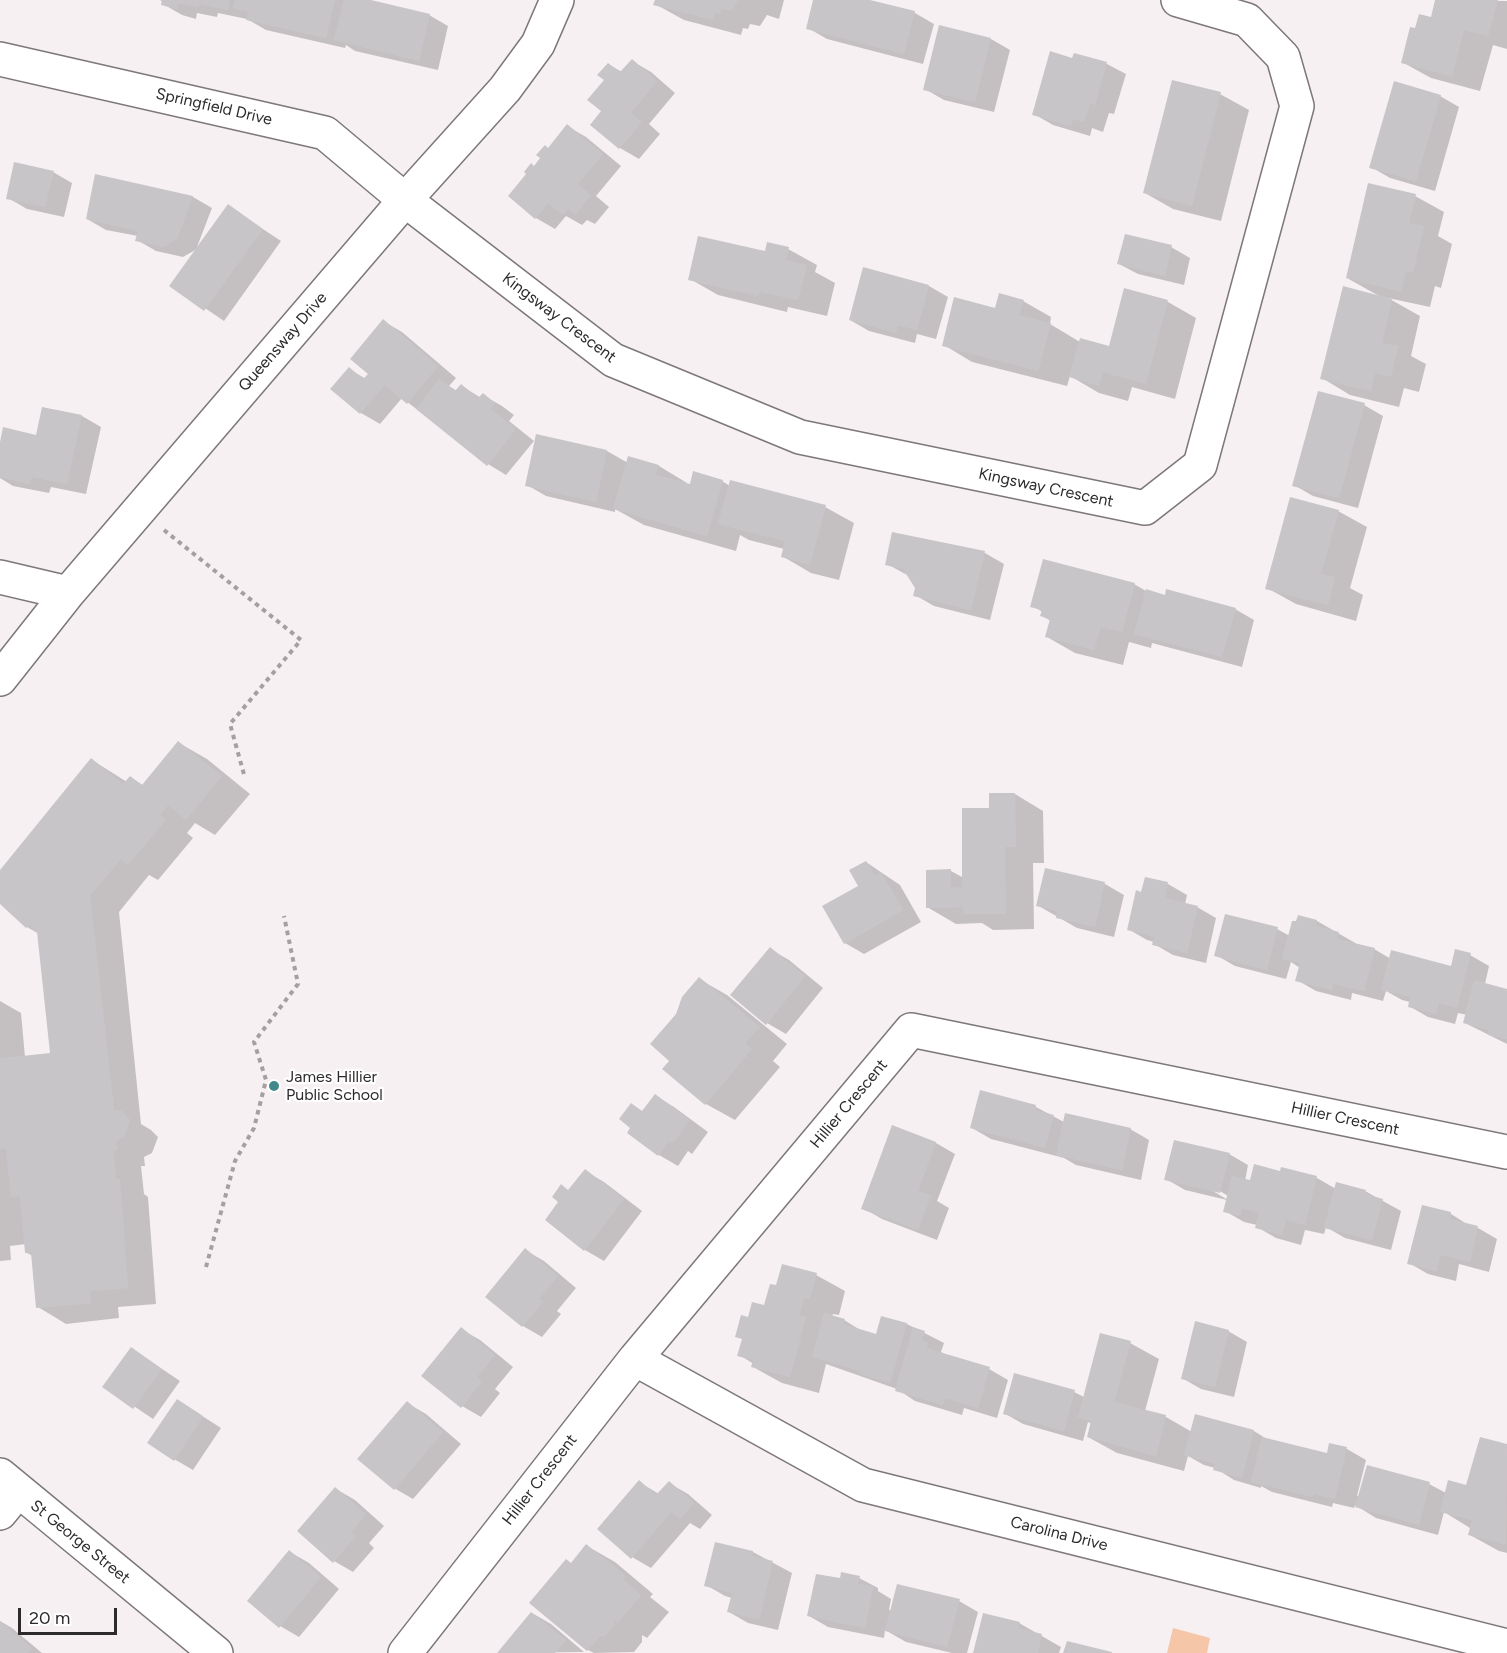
<!DOCTYPE html>
<style>
body{margin:0}
#map{position:relative;width:1507px;height:1653px;overflow:hidden;background:#f6f0f2;font-family:Figtree,sans-serif}
canvas{display:block}
.scale{position:absolute;left:18px;top:1608px;width:99px;height:27px;box-sizing:border-box;border:3px solid #2d2a2b;border-top:0;padding-left:8px;font-size:18px;line-height:21px;white-space:nowrap;color:#2d2a2b;-webkit-text-stroke:4px #fff;paint-order:stroke}
</style>
<div id="map">
<canvas width="1507" height="1653"></canvas>
<div class="scale">20 m</div>
</div>
<script>
const context = document.querySelector('canvas').getContext('2d');
context.lineJoin = 'round';
function fill(path, color) { context.fillStyle = color; context.fill(path, 'evenodd'); }
const shape = rows => new Path2D(rows.map(r => 'M' + r).join(''));
function trace(path, color, width, dash) { context.strokeStyle = color; context.lineWidth = width; context.lineCap = dash ? 'butt' : 'round'; context.setLineDash(dash || []); context.stroke(path); }
function drawText(font, color, halo, rows, align = 'center') {
  context.font = font + ' Figtree,sans-serif'; context.lineWidth = 4.5; context.setLineDash([]); context.textBaseline = 'middle'; context.strokeStyle = halo; context.fillStyle = color; for (const [text, x, y, turn = 0] of rows) {
    context.save(); context.translate(x, y); context.rotate((+turn || 0) * Math.PI / 180); context.textAlign = isNaN(turn) ? turn : align; if (halo) context.strokeText(text, 0, 0); context.fillText(text, 0, 0); context.restore();
  }
}
const green = shape([
 [1173,1628,1210,1638,1207,1653,1167,1653]
]);
const shadow = shape([
 [160,0,365,0,429,15,448,26,438,70,355,51,346,45,345,48,266,30,247,19,218,13,217,17,197,13,196,19,182,15,163,4,163,2],
 [656,0,784,0,779,19,767,15,760,26,750,24,748,29,743,28,741,35,684,20,655,4],
 [815,0,864,0,915,13,934,24,923,64,827,39,808,28],
 [1437,0,1507,1,1507,49,1493,45,1480,91,1431,78,1402,62,1416,30,1432,19],
 [991,39,1010,50,994,112,944,100,925,89],
 [1075,54,1107,64,1126,74,1114,114,1109,113,1103,132,1092,128,1090,136,1053,125,1034,114,1073,60],
 [632,61,651,72,675,93,649,124,660,134,639,159,620,148,592,125,603,111,608,64,622,72],
 [1220,94,1249,110,1221,221,1173,209,1145,193],
 [1440,96,1459,107,1435,191,1390,178,1371,167],
 [567,126,586,137,621,166,596,196,609,207,595,224,587,220,582,225,566,216,555,229,536,218,510,196],
 [53,172,72,183,64,217,27,209,8,198],
 [96,176,193,197,212,208,197,247,228,206,281,241,224,321,171,285,197,249,183,257,156,251,137,240,138,236,106,230,87,219],
 [1415,196,1444,212,1438,236,1452,244,1441,288,1435,286,1430,307,1388,298,1420,316,1411,356,1426,364,1419,392,1404,388,1399,407,1350,395,1322,378,1379,296,1347,278],
 [1171,247,1190,258,1184,285,1138,274,1119,264],
 [788,249,817,265,815,272,835,283,827,316,788,307,787,312,718,295,690,279,766,253],
 [929,286,948,297,936,339,917,334,915,343,869,331,850,320],
 [1125,290,1168,302,1196,318,1175,399,1132,387,1128,401,1099,393,1070,376,1067,386,972,362,944,345,996,310,1023,301,1051,317,1050,324,1080,342,1110,348],
 [383,321,402,332,456,378,449,386,457,391,462,386,481,398,483,395,502,406,514,415,509,421,534,441,506,475,488,464,402,398,380,424,361,413,332,389,349,369,366,379,370,374],
 [1364,405,1383,416,1358,508,1313,496,1294,485],
 [44,409,82,416,101,427,86,494,51,487,49,493,13,486,0,478,0,448,38,436],
 [537,436,607,451,628,463,629,458,659,466,687,483,687,485,722,481,730,486,825,507,854,523,839,580,811,573,782,556,784,549,749,540,740,535,736,551,644,525,615,509,615,512,546,496,527,485],
 [1338,511,1367,527,1350,588,1363,595,1356,621,1296,604,1267,588],
 [893,534,985,553,1004,564,990,620,934,606,915,595,916,588,909,576,887,564],
 [1134,584,1146,591,1166,596,1235,609,1254,620,1242,667,1152,643,1151,648,1129,642,1123,665,1075,653,1047,637,1051,621,1042,616,1043,612,1032,606],
 [179,743,207,759,250,794,215,835,195,823,187,833,193,838,158,880,149,875,119,912,141,1124,151,1130,158,1137,152,1153,144,1157,145,1166,141,1166,144,1194,148,1197,156,1304,118,1307,119,1318,66,1324,38,1307,33,1256,27,1253,26,1244,10,1246,11,1260,0,1261,0,1001,21,1013,25,1057,52,1054,39,934,27,927,0,902,0,873,92,760,127,782,130,777,144,786],
 [1015,794,1043,811,1044,863,1033,863,1034,929,993,930,982,923,956,924,927,907,951,871,964,878,990,810],
 [866,862,900,885,921,922,864,954,845,943],
 [1046,870,1105,884,1124,895,1114,937,1077,928,1037,905],
 [1146,878,1168,884,1187,895,1185,904,1197,907,1216,918,1206,963,1173,955,1154,944,1154,942,1147,940,1128,929],
 [1317,921,1357,944,1374,949,1391,959,1452,967,1470,955,1489,966,1485,984,1507,990,1507,1044,1465,1023,1467,1015,1458,1013,1455,1024,1428,1017,1409,1006,1410,1002,1402,1000,1386,991,1383,1001,1352,993,1351,1000,1316,991,1297,980,1300,968,1291,962,1286,979,1235,966,1216,955,1277,929,1290,936],
 [770,949,789,960,823,988,786,1034,767,1023],
 [699,979,727,995,787,1044,773,1061,780,1067,735,1120,706,1104,665,1069,671,1061,677,1014],
 [981,1092,1036,1107,1064,1122,1130,1129,1149,1140,1141,1180,1076,1165,1064,1158,991,1139,972,1128],
 [656,1096,674,1107,708,1132,692,1154,688,1151,678,1166,659,1155,632,1127,631,1105,644,1112],
 [893,1127,936,1143,955,1154,937,1201,949,1208,937,1240,882,1219,863,1208],
 [1229,1154,1248,1165,1245,1181,1251,1182,1281,1173,1282,1169,1317,1178,1336,1189,1365,1191,1401,1211,1391,1250,1345,1238,1326,1227,1324,1234,1305,1230,1301,1245,1276,1238,1257,1227,1257,1225,1244,1222,1225,1211,1227,1200,1185,1190,1166,1179],
 [1215,1188,1228,1196,1228,1200,1213,1191],
 [585,1171,604,1182,642,1211,604,1261,585,1250,561,1202,562,1186,569,1191],
 [1423,1206,1451,1214,1470,1226,1478,1228,1497,1239,1489,1272,1459,1264,1456,1281,1428,1274,1409,1263],
 [525,1250,544,1261,576,1288,557,1311,561,1314,542,1337,523,1326,487,1297],
 [816,1275,845,1291,839,1315,833,1314,832,1317,844,1320,862,1331,877,1335,907,1324,944,1343,941,1352,946,1355,989,1369,1008,1380,997,1418,964,1408,962,1415,915,1401,897,1389,826,1364,819,1393,782,1383,753,1367,754,1364,739,1355,749,1319,765,1307,777,1287],
 [461,1329,480,1340,513,1367,495,1389,500,1393,481,1417,462,1406],
 [1228,1331,1247,1342,1234,1397,1201,1389,1182,1378],
 [1130,1343,1159,1359,1145,1411,1166,1417,1192,1432,1196,1416,1254,1431,1270,1441,1328,1455,1330,1445,1347,1449,1366,1460,1357,1496,1429,1484,1446,1493,1467,1487,1481,1438,1507,1446,1507,1553,1499,1551,1470,1535,1470,1528,1444,1512,1438,1535,1376,1518,1355,1505,1354,1508,1333,1503,1332,1507,1272,1492,1261,1486,1261,1488,1234,1480,1215,1468,1204,1465,1188,1456,1184,1471,1117,1453,1088,1437,1092,1424,1088,1422,1083,1441,1023,1424,1004,1413,1074,1392,1084,1397],
 [131,1348,180,1381,153,1419,104,1386],
 [407,1403,426,1414,461,1444,413,1499,394,1488],
 [196,1412,221,1428,193,1470,174,1459],
 [639,1482,659,1494,669,1483,688,1494,712,1515,700,1529,690,1523,651,1568,632,1557],
 [336,1489,355,1500,384,1526,369,1543,374,1548,353,1572,334,1561],
 [716,1544,753,1552,792,1573,778,1630,748,1623,729,1612,732,1598,725,1596,706,1585],
 [587,1546,615,1562,653,1594,650,1597,669,1612,647,1638,642,1635,642,1642,634,1652,594,1653,588,1650,572,1564],
 [290,1552,309,1563,339,1589,299,1637,280,1626],
 [859,1578,878,1588,878,1591,891,1599,889,1610,959,1601,978,1612,967,1653,952,1653,906,1642,885,1630,884,1638,828,1627,809,1616,841,1580],
 [532,1613,551,1624,584,1652,499,1653],
 [0,1621,12,1628,42,1653,0,1653],
 [1019,1623,1061,1647,1059,1653,975,1653]
]);
const building = shape([
 [162,0,230,0,228,10,199,4,198,7,178,3,177,9,161,5],
 [235,0,335,0,326,38,246,20,248,12,233,8],
 [344,0,371,0,430,14,419,61,334,40],
 [655,0,738,0,731,11,721,8,720,14,714,12,713,20,653,5],
 [813,0,870,0,915,11,904,54,806,29],
 [1435,0,1498,0,1488,36,1464,30,1452,76,1401,63,1410,27,1415,28,1419,14,1431,17],
 [939,25,991,38,975,102,923,90],
 [1050,51,1072,58,1074,53,1107,62,1095,105,1090,103,1084,122,1073,119,1071,126,1032,115],
 [632,59,657,81,631,113,642,122,619,149,590,125,601,111,587,100,604,80,597,75,608,63,620,72],
 [1172,80,1221,92,1192,206,1143,193],
 [1394,81,1441,95,1416,181,1369,168],
 [567,124,603,154,578,184,591,195,575,215,568,209,563,215,548,203,535,219,508,196,526,174,524,172,531,163,534,166,540,158,536,155,545,145,548,148],
 [14,162,54,171,45,207,6,199],
 [95,174,193,196,177,239,163,247,135,241,138,231,86,219],
 [1368,183,1416,194,1409,223,1424,226,1413,273,1406,271,1401,292,1346,278],
 [228,204,263,229,204,311,169,286],
 [1125,234,1172,245,1165,276,1117,264],
 [698,236,765,251,767,242,789,247,786,260,807,265,798,300,760,292,758,296,688,280],
 [863,267,929,285,917,330,898,325,896,333,849,320],
 [1343,286,1392,299,1382,343,1398,346,1391,377,1375,373,1371,391,1320,379],
 [1124,288,1168,300,1146,384,1103,372,1099,386,1069,377,1080,338,1109,346],
 [999,293,1024,300,1019,315,1051,323,1038,371,942,346,954,297,995,308],
 [383,319,438,366,407,404,385,385,360,414,330,389,349,367,363,379,368,374,350,359],
 [439,379,455,391,461,384,478,398,483,393,495,403,491,409,516,429,487,466,416,409],
 [1318,391,1365,403,1339,498,1292,486],
 [42,407,82,415,67,484,32,477,30,484,0,477,0,442,3,427,36,435],
 [536,434,607,450,596,502,525,486],
 [628,456,659,465,656,475,690,484,693,471,723,480,707,536,613,509],
 [730,480,826,505,810,565,781,557,785,541,718,524],
 [1290,497,1339,510,1321,574,1335,577,1328,605,1265,589],
 [892,532,985,551,971,610,913,596,915,588,903,569,885,565],
 [1043,559,1135,583,1122,632,1101,627,1094,650,1045,637,1050,619,1040,616,1042,610,1030,607],
 [1146,589,1165,595,1166,589,1236,608,1222,657,1134,634],
 [178,741,222,776,186,820,168,805,160,815,166,820,128,865,121,859,90,895,114,1110,122,1111,130,1120,124,1137,116,1141,117,1150,113,1151,116,1179,120,1179,128,1288,90,1291,91,1303,36,1308,31,1253,25,1253,20,1196,11,1197,6,1148,0,1149,0,1056,3,1058,50,1053,37,932,29,925,26,928,0,904,0,870,91,758,123,784,130,776,142,785],
 [989,793,1015,793,1016,847,1005,847,1006,914,963,914,963,907,926,908,926,870,951,869,951,888,962,887,962,808,989,808],
 [866,861,875,876,881,872,903,910,844,944,822,906,858,886,849,870],
 [1045,868,1105,882,1095,927,1056,918,1057,911,1036,906],
 [1145,877,1168,882,1165,898,1198,906,1187,953,1152,945,1154,937,1127,930,1136,890,1141,892],
 [1225,914,1278,927,1267,970,1214,956],
 [1298,915,1317,920,1316,926,1339,932,1337,939,1375,948,1364,991,1333,984,1332,990,1295,981,1300,963,1282,959,1292,921,1296,921],
 [770,947,805,976,766,1025,730,995],
 [1455,949,1471,953,1457,1008,1439,1003,1436,1014,1408,1007,1410,997,1381,990,1391,950,1451,966],
 [699,977,760,1027,745,1043,752,1049,705,1105,662,1069,669,1061,650,1044,676,1014,682,997],
 [1474,980,1507,989,1507,1039,1488,1035,1489,1030,1463,1023],
 [980,1090,1036,1105,1035,1110,1054,1115,1045,1148,970,1128],
 [655,1094,690,1120,672,1144,669,1141,658,1156,627,1133,630,1128,619,1119,631,1103,642,1111],
 [1065,1113,1131,1128,1122,1170,1056,1155],
 [892,1125,936,1142,918,1191,931,1195,918,1230,861,1209],
 [1174,1140,1230,1153,1220,1193,1164,1180],
 [1254,1164,1280,1171,1281,1167,1317,1176,1305,1225,1286,1220,1282,1235,1255,1228,1259,1213,1242,1208,1240,1216,1223,1212,1232,1176,1250,1180],
 [585,1169,624,1199,584,1251,545,1220,558,1202,552,1197,561,1184,568,1190],
 [1336,1182,1366,1190,1365,1194,1383,1199,1372,1240,1324,1228],
 [1422,1205,1451,1212,1450,1219,1478,1226,1470,1262,1440,1255,1437,1271,1407,1264],
 [525,1248,558,1276,539,1299,543,1302,522,1327,485,1297],
 [782,1264,817,1273,810,1299,804,1298,799,1315,806,1317,790,1377,751,1367,753,1360,737,1356,742,1339,735,1337,741,1315,748,1317,752,1302,764,1305,770,1284,776,1285],
 [824,1313,845,1319,843,1324,876,1334,881,1316,907,1323,890,1383,859,1374,860,1371,812,1357],
 [1195,1321,1229,1330,1215,1387,1181,1379],
 [461,1327,495,1355,477,1377,482,1381,461,1408,421,1376],
 [913,1327,925,1331,922,1341,928,1343,926,1348,990,1367,978,1408,945,1398,943,1405,895,1391],
 [1100,1333,1131,1341,1114,1402,1166,1415,1156,1456,1087,1437,1091,1421,1078,1417],
 [131,1347,162,1369,133,1409,102,1387],
 [1014,1373,1075,1390,1064,1431,1003,1414],
 [177,1399,203,1416,174,1461,147,1443],
 [407,1401,443,1432,394,1490,357,1459],
 [1195,1414,1254,1430,1242,1478,1213,1470,1215,1464,1184,1455],
 [1262,1437,1327,1453,1329,1443,1347,1447,1335,1499,1314,1494,1313,1497,1251,1482],
 [1480,1437,1507,1444,1506,1545,1468,1535,1472,1520,1440,1512,1448,1480,1466,1485],
 [1367,1465,1430,1482,1419,1525,1355,1507],
 [639,1480,656,1495,669,1481,694,1503,680,1519,671,1512,631,1559,597,1529],
 [335,1487,366,1514,351,1532,356,1536,333,1563,297,1531],
 [715,1542,753,1551,752,1556,773,1561,759,1620,727,1612,732,1593,704,1586],
 [586,1544,626,1576,623,1579,641,1595,618,1623,614,1620,614,1625,605,1636,600,1636,587,1651,529,1603,566,1559,571,1563],
 [289,1550,321,1577,279,1628,247,1601],
 [841,1572,860,1576,858,1584,873,1587,865,1628,807,1616,816,1574,840,1578],
 [897,1584,960,1599,947,1647,885,1631],
 [531,1612,566,1640,555,1653,497,1653],
 [983,1613,1020,1622,1018,1628,1042,1634,1038,1653,973,1653],
 [0,1621,32,1648,28,1653,0,1653],
 [1067,1641,1112,1652,1112,1653,1063,1653]
]);
const path = shape([
 [164,530,301,640,230,724,245,778],
 [206,1267,235,1161,254,1128,266,1080,254,1042,298,984,284,916]
]);
const street = shape([
 [0,59,325,133,405,200,613,360,800,437,1145,508,1200,465,1297,106,1283,57,1247,20,1178,0],
 [0,577,68,593],
 [0,679,68,593,405,200,505,89,538,44,557,0],
 [635,1359,863,1485,1507,1646],
 [0,1475,216,1653],
 [0,1513,18,1491],
 [405,1653,635,1359,911,1030,1507,1152]
]);
const markers = [
 [274,1086,6,"#428a89"]
];
const streetNames = [
 ["Springfield Drive",214,107,13],
 ["Kingsway Crescent",559,318,37],
 ["Queensway Drive",283,342,-49],
 ["Kingsway Crescent",1046,488,12],
 ["Hillier Crescent",849,1104,-50],
 ["Hillier Crescent",1345,1119,12],
 ["Hillier Crescent",540,1480,-52],
 ["Carolina Drive",1059,1534,14],
 ["St George Street",80,1542,39]
];
const poiNames = [
 ["James Hillier",286,1077],
 ["Public School",286,1095]
];
fill(green, '#f5c7a8');
fill(shadow, '#0003');
fill(building, '#c8c5c9');
trace(street, '#7d7779', 36);
trace(path, '#a49fa1', 4, [4.5, 4.5]);
trace(street, '#fff', 33);
for (const [x, y, r, color] of markers) { const dot = new Path2D(); dot.arc(x, y, r, 0, 2 * Math.PI); context.fillStyle = color; context.fill(dot); trace(dot, '#fff', 2); }
drawText('16px', '#2d2a2b', '#fff', streetNames);
drawText('16px', '#2d2a2b', '#fff', poiNames, 'left');
</script>
